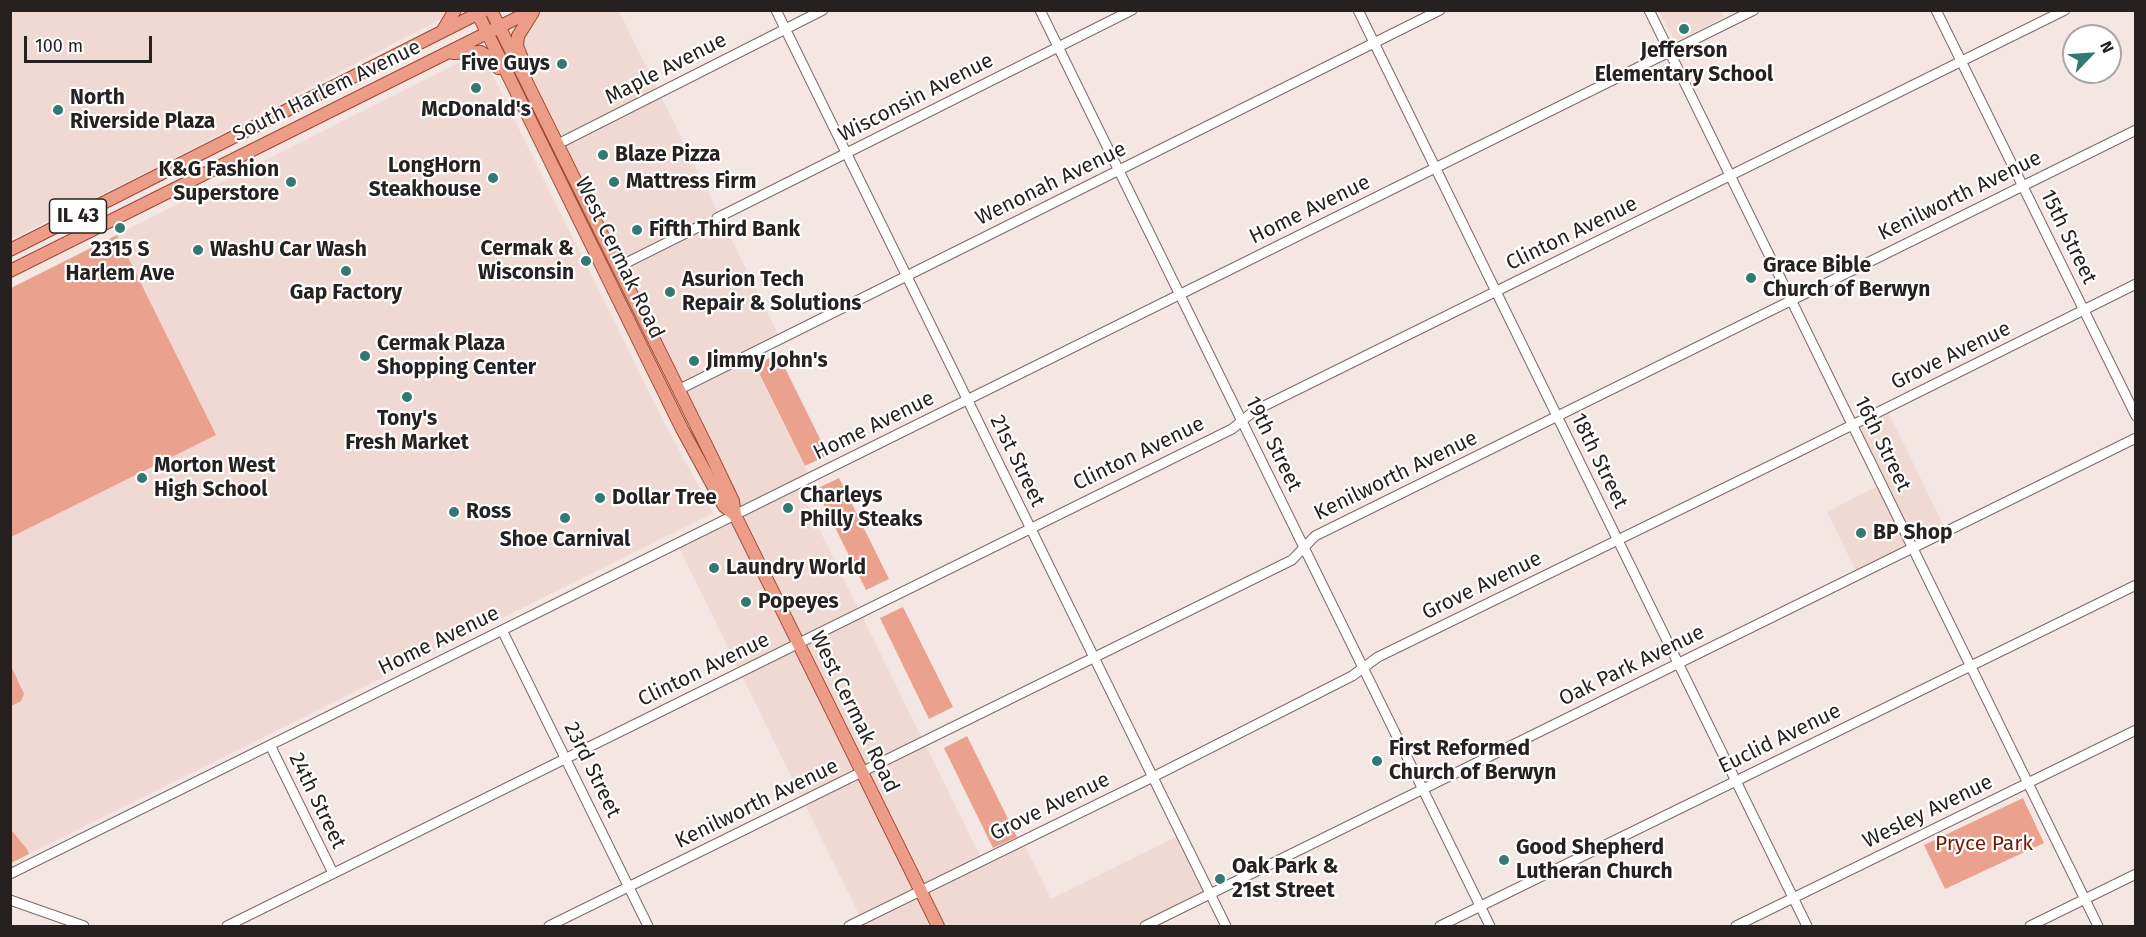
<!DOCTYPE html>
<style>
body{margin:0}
#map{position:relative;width:2146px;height:937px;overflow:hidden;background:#f4e6e2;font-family:"Fira Sans",sans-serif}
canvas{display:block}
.frame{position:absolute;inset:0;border:12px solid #262120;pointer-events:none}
.north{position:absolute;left:2062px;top:24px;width:60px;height:60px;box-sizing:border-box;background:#fff;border:2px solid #a8a6a6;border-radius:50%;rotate:65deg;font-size:16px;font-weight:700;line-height:24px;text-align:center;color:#262120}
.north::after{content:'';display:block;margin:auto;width:21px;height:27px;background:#327972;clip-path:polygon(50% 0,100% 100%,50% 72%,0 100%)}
.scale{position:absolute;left:24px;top:36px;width:128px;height:27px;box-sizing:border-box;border:3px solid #262120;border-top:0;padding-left:8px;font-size:18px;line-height:21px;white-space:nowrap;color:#262120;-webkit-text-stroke:4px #fff;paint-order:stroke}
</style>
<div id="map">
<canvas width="2146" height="937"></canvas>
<div class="frame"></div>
<div class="north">N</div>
<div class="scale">100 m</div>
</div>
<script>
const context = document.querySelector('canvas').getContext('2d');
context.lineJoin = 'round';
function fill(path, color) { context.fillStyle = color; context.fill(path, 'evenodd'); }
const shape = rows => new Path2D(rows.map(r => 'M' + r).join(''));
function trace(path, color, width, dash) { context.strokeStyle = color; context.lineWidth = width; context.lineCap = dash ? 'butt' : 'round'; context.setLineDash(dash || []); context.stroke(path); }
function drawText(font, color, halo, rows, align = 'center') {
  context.font = font + ' "Fira Sans",sans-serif'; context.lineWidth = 4.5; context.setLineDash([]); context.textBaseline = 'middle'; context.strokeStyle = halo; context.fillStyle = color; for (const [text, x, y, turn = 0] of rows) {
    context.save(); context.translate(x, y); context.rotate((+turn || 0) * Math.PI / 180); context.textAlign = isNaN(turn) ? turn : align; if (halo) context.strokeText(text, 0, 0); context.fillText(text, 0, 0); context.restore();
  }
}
const built = shape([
 [11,11,448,11,441,19,155,168,11,239],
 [537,11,619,11,780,338,679,387,503,28],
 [1659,11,1720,11,1724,17,1675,42],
 [468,58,486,62,665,424,713,513,11,863,11,288],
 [750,356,809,476,736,513,681,390],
 [1885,406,1946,530,1857,573,1827,512,1880,485,1850,424],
 [798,486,983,862,1023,842,1051,899,1180,835,1209,894,1142,926,855,926,861,919,678,545]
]);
const green = shape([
 [117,235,216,435,11,537,11,288],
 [778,354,828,455,805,466,755,365],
 [839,478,889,579,866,590,816,489],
 [903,607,953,707,929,719,880,618],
 [10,664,24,694,21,701,11,706],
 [967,736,1017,837,993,848,944,748],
 [2023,798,2044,843,1945,889,1924,845],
 [11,830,27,849,29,854,11,863]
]);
const minor = shape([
 [776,10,1226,926],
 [1040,10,1490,926],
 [1358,10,1807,926],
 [1649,10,2098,926],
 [1936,10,2136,416],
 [558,144,823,10],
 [717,218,1132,10],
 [618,267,704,224],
 [678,390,1440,10],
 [502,630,648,926],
 [270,745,333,873],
 [10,874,1754,10],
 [10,900,84,926],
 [227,926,1232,429,1254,411,2065,10],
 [549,926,1292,560,1315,536,2136,130],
 [849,926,1153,777,1352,676,1378,657,1796,453,2136,284],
 [1145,926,2136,438],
 [1440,926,2136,585],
 [1736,926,2136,730],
 [2030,926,2136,874]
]);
const major = shape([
 [476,10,682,429,724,506,735,515],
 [491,10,711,455,733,501,735,515,938,926],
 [443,30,455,10],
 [453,53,481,52,490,58,498,68],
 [523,61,517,46,518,36,533,12],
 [10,250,483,11],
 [10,271,533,10]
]);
const markers = [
 [1684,29,6,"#327972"],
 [562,64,6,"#327972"],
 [476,88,6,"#327972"],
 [58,110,6,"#327972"],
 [603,155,6,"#327972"],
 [493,178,6,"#327972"],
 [291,182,6,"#327972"],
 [614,182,6,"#327972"],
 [120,228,6,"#327972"],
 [637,230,6,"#327972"],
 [198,250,6,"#327972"],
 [586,261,6,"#327972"],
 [346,271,6,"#327972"],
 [1751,278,6,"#327972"],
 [670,292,6,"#327972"],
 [365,356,6,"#327972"],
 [694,361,6,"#327972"],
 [407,397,6,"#327972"],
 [142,478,6,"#327972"],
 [600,498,6,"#327972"],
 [788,508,6,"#327972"],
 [454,512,6,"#327972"],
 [565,518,6,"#327972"],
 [1861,533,6,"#327972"],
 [714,568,6,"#327972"],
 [746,602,6,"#327972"],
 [1377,761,6,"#327972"],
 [1504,860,6,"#327972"],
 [1220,879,6,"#327972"]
];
const shields = [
 [78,216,57]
];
const shieldNames = [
 ["IL 43",78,216]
];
const poiNames = [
 ["Jefferson",1684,51,"center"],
 ["Elementary School",1684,75,"center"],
 ["Five Guys",550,64,"right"],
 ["North",70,98],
 ["Riverside Plaza",70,122],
 ["McDonald's",476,110,"center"],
 ["Blaze Pizza",615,155],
 ["LongHorn",481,166,"right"],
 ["Steakhouse",481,190,"right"],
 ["K&G Fashion",279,170,"right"],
 ["Superstore",279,194,"right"],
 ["Mattress Firm",626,182],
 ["Fifth Third Bank",649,230],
 ["Cermak &",574,249,"right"],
 ["Wisconsin",574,273,"right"],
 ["2315 S",120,250,"center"],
 ["Harlem Ave",120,274,"center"],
 ["WashU Car Wash",210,250],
 ["Grace Bible",1763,266],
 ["Church of Berwyn",1763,290],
 ["Asurion Tech",682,280],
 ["Repair & Solutions",682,304],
 ["Gap Factory",346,293,"center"],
 ["Cermak Plaza",377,344],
 ["Shopping Center",377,368],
 ["Jimmy John's",706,361],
 ["Tony's",407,419,"center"],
 ["Fresh Market",407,443,"center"],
 ["Morton West",154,466],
 ["High School",154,490],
 ["Charleys",800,496],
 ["Philly Steaks",800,520],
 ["Dollar Tree",612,498],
 ["Ross",466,512],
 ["BP Shop",1873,533],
 ["Shoe Carnival",565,540,"center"],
 ["Laundry World",726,568],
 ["Popeyes",758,602],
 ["First Reformed",1389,749],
 ["Church of Berwyn",1389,773],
 ["Good Shepherd",1516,848],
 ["Lutheran Church",1516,872],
 ["Oak Park &",1232,867],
 ["21st Street",1232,891]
];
const streetNames = [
 ["Maple Avenue",666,69,-27],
 ["South Harlem Avenue",327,91,-26],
 ["Wisconsin Avenue",916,98,-27],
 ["Wenonah Avenue",1051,184,-26],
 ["Kenilworth Avenue",1960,196,-26],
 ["Home Avenue",1310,210,-26],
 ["Clinton Avenue",1572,234,-26],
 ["15th Street",2068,237,64],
 ["West Cermak Road",619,258,64],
 ["Grove Avenue",1951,356,-26],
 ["Home Avenue",874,426,-26],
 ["19th Street",1273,444,64],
 ["16th Street",1882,444,64],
 ["Clinton Avenue",1139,454,-26],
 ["21st Street",1017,461,64],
 ["18th Street",1599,461,64],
 ["Kenilworth Avenue",1396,476,-26],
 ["Grove Avenue",1482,586,-26],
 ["Home Avenue",439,641,-26],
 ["Oak Park Avenue",1632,666,-26],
 ["Clinton Avenue",704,670,-26],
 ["West Cermak Road",854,712,64],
 ["Euclid Avenue",1780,739,-26],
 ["23rd Street",592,770,64],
 ["24th Street",317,801,64],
 ["Kenilworth Avenue",757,804,-26],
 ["Grove Avenue",1050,807,-26],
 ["Wesley Avenue",1928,812,-26]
];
const parkNames = [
 ["Pryce Park",1984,844]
];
fill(built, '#f0d9d3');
fill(green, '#eaa28e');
trace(minor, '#786b68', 11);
trace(major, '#9f4730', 14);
trace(minor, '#fff', 9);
trace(major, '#ec9d88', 12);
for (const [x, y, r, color] of markers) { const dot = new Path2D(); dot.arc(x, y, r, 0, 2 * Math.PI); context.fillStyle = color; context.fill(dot); trace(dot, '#fff', 2); }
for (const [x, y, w] of shields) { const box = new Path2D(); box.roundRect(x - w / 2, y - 17, w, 34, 4.5); context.fillStyle = '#fff'; context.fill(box); trace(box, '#262120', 1.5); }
drawText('bold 20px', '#262120', null, shieldNames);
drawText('bold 21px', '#262120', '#fff', poiNames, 'left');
drawText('21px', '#262120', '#fff', streetNames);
drawText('21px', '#731b01', '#fff', parkNames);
</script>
